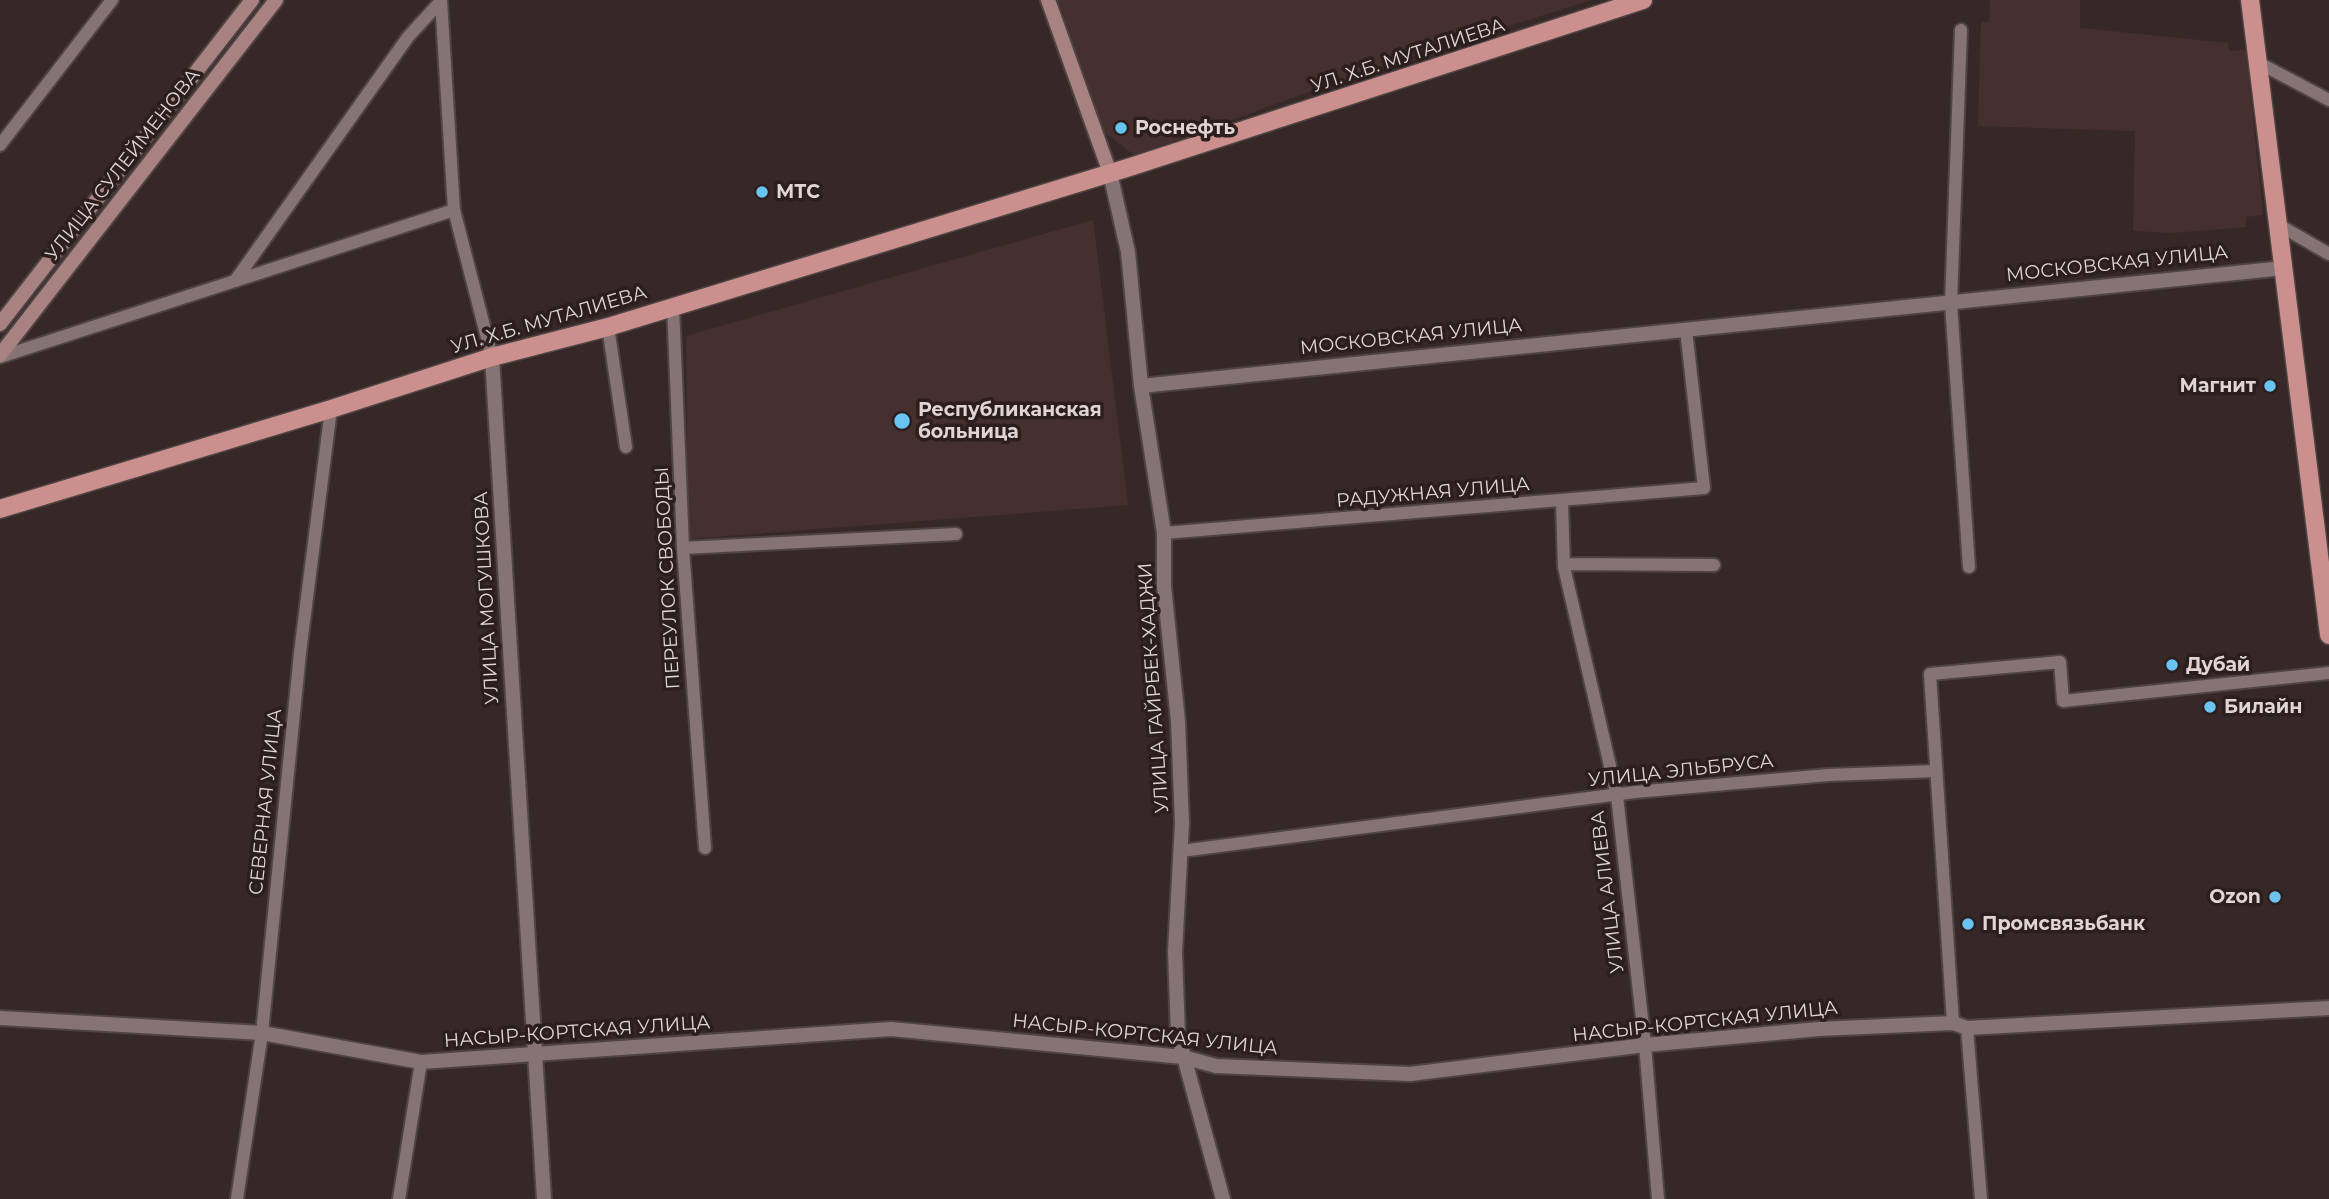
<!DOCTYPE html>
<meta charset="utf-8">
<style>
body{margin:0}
canvas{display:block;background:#362827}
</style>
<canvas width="2329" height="1199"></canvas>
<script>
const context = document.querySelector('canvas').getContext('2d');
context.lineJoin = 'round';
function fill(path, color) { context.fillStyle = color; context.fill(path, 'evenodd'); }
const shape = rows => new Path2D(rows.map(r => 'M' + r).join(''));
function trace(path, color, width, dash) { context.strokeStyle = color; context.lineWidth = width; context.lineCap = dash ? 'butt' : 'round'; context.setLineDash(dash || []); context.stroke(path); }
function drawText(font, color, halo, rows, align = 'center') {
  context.font = font + ' Montserrat,sans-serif'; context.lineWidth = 7; context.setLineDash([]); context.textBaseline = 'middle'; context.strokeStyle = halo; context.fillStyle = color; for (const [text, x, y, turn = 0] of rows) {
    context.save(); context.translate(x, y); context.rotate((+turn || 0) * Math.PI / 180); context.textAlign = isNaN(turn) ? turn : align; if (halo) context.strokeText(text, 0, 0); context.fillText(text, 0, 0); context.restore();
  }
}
const built = shape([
 [1058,0,1591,0,1362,73,1134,155,1103,131],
 [1990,0,2080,0,2080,28,2228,43,2229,51,2246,50,2263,215,2246,217,2246,227,2172,233,2133,231,2135,131,1978,126,1981,22,1989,22],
 [1093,220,1128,505,688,539,686,336]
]);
const minor = shape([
 [441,0,454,210,492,357],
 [1961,30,1951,303,1969,567],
 [2259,63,2329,100],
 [0,145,112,0],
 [2279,225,2329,254],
 [235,281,408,37,441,1],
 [673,306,683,548,705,848],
 [608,327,626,447],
 [0,357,454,210],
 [1562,502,1564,567,1617,796,1645,1045,1658,1199],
 [1164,533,1704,488,1686,330],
 [683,548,956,534],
 [1564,564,1714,565],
 [1181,851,1635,792,1828,775,1936,771],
 [1953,1023,1930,674,2060,662,2063,701,2329,673],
 [1967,1028,1981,1199],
 [237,1199,262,1033,300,653,331,409],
 [399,1199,421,1062]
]);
const tertiary = shape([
 [1110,173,1128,252,1141,386,1164,533,1164,586,1178,721,1182,823,1175,952,1178,1035,1223,1199],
 [492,357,544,1199],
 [1141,386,2284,268],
 [0,1018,262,1033,421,1062,891,1029,1183,1057,1216,1066,1410,1074,1645,1045,1819,1029,1953,1023,1967,1028,2329,1008]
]);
const secondary = shape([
 [1048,0,1110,173],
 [0,324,252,0],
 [0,355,276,0]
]);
const primary = shape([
 [2250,0,2329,635],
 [0,509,331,409,492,357,608,327,1127,168,1643,0]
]);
const markers = [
 [1121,128,7,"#6ac3f1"],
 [762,192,7,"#6ac3f1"],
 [2270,386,7,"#6ac3f1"],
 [902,421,9,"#6ac3f1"],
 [2172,665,7,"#6ac3f1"],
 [2210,707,7,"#6ac3f1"],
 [2275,897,7,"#6ac3f1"],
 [1968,924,7,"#6ac3f1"]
];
const streetNames = [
 ["УЛ. Х.Б. МУТАЛИЕВА",1408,56,-18],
 ["УЛИЦА СУЛЕЙМЕНОВА",123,165,-52],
 ["МОСКОВСКАЯ УЛИЦА",2117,264,-6],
 ["УЛ. Х.Б. МУТАЛИЕВА",549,320,-16],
 ["МОСКОВСКАЯ УЛИЦА",1411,337,-6],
 ["РАДУЖНАЯ УЛИЦА",1433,493,-5],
 ["ПЕРЕУЛОК СВОБОДЫ",668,578,-93],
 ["УЛИЦА МОГУШКОВА",487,598,-93],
 ["УЛИЦА ГАЙРБЕК-ХАДЖИ",1154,688,-94],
 ["УЛИЦА ЭЛЬБРУСА",1681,771,-6],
 ["СЕВЕРНАЯ УЛИЦА",266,802,-84],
 ["УЛИЦА АЛИЕВА",1608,892,-97],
 ["НАСЫР-КОРТСКАЯ УЛИЦА",1705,1022,-6],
 ["НАСЫР-КОРТСКАЯ УЛИЦА",577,1032,-4],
 ["НАСЫР-КОРТСКАЯ УЛИЦА",1145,1035,6]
];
const poiNames = [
 ["Роснефть",1135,128],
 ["МТС",776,192],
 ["Магнит",2256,386,"right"],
 ["Республиканская",918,410],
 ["больница",918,432],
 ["Дубай",2186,665],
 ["Билайн",2224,707],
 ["Ozon",2261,897,"right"],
 ["Промсвязьбанк",1982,924]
];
fill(built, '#45302f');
trace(minor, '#4f4443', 16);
trace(tertiary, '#4f4443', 18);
trace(secondary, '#4f4443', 18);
trace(primary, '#4f4443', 21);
trace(minor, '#857473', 12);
trace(tertiary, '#857473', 14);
trace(secondary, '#a88280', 14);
trace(primary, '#cb908d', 18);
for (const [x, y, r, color] of markers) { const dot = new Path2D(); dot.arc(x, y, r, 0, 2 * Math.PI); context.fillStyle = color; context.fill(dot); trace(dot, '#2c1e1d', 2.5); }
drawText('19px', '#ded5d4', '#2c1e1d', streetNames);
drawText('bold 19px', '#ded5d4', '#2c1e1d', poiNames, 'left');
</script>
